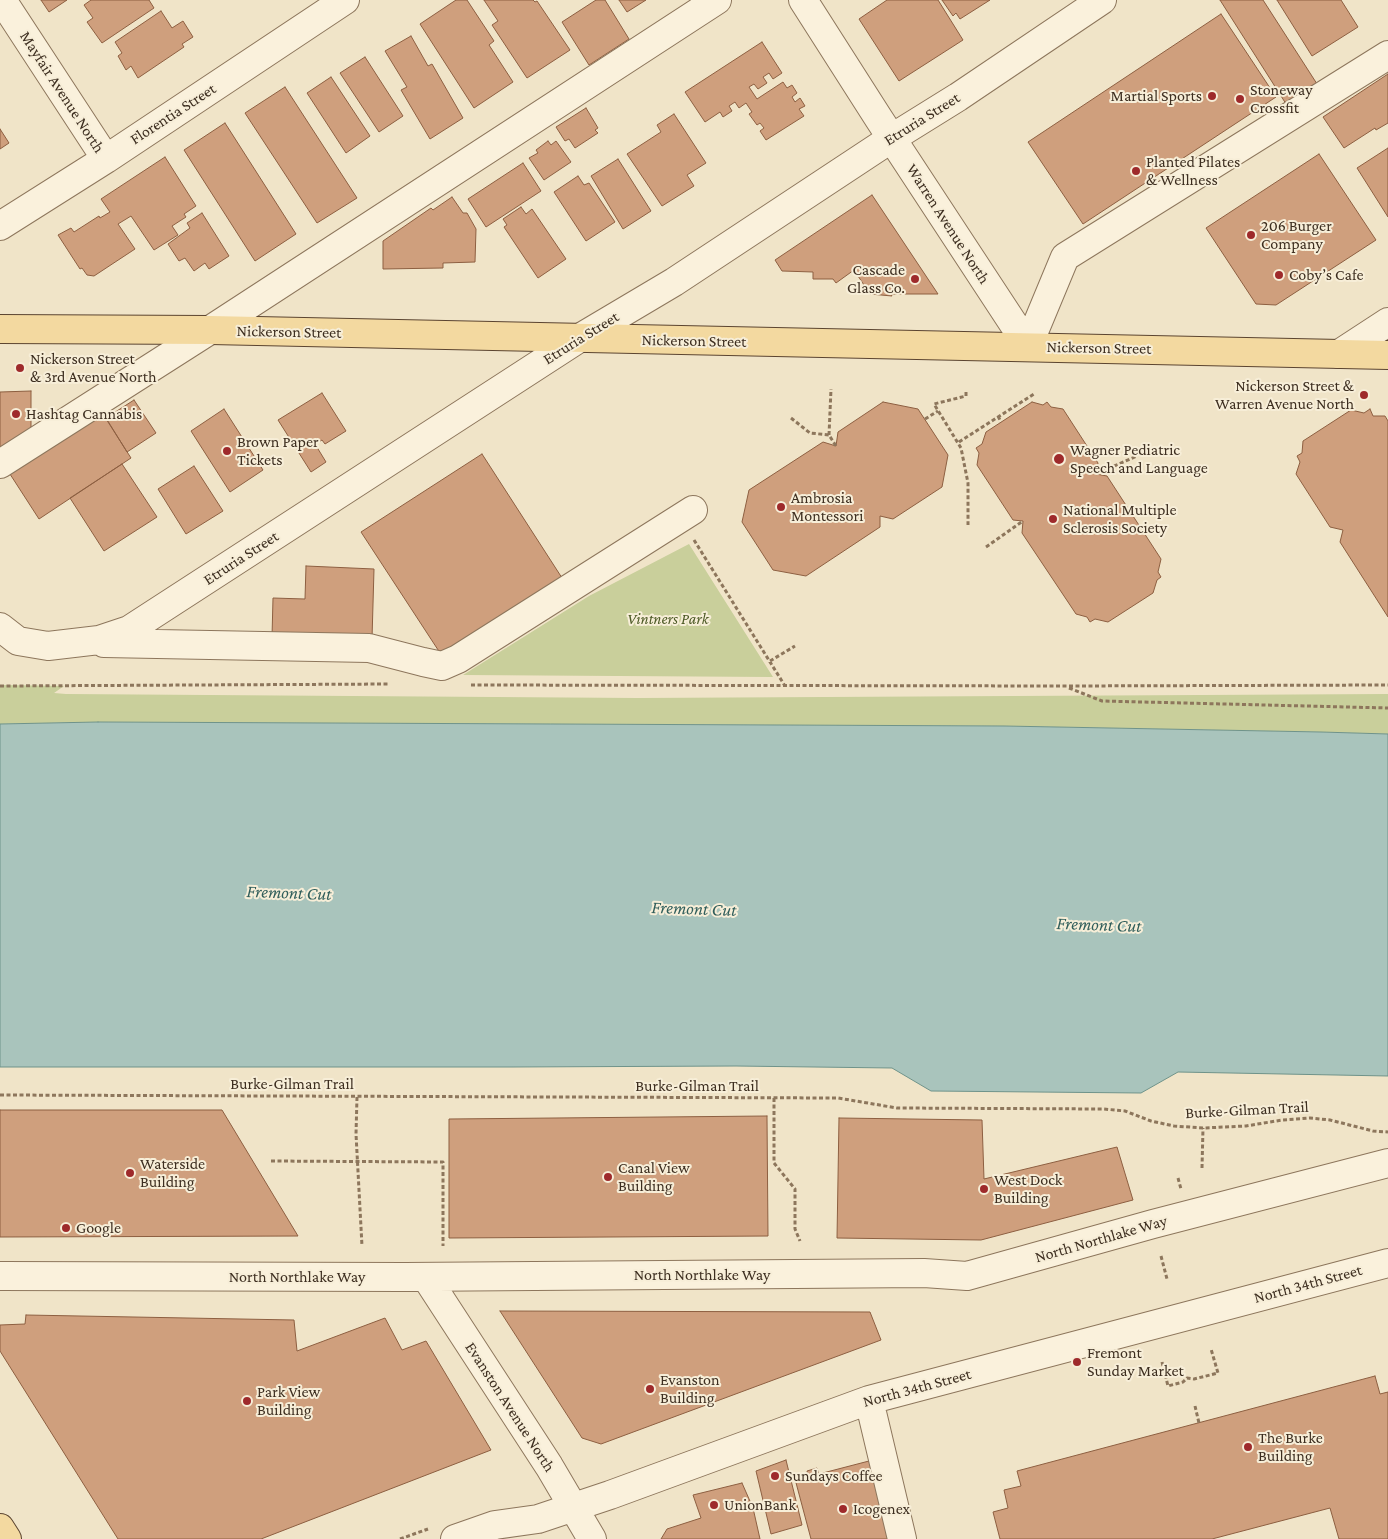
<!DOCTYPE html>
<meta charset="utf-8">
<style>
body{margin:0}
canvas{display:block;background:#f0e4c8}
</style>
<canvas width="1388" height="1539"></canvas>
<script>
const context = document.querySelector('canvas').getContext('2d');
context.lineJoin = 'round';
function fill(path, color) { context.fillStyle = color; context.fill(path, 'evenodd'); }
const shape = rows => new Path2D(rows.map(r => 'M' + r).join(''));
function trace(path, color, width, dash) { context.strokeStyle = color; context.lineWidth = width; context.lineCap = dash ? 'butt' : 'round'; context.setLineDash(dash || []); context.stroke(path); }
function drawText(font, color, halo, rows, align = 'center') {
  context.font = font + ' "Crimson Pro",serif'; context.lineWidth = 4; context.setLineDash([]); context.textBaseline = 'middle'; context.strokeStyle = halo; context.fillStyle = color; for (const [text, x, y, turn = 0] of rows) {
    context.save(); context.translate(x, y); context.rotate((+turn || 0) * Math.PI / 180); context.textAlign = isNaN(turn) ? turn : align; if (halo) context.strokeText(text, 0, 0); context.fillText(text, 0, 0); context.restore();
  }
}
const green = shape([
 [689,544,773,677,463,675,589,596],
 [0,685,64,686,54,693,66,694,638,698,1388,694,1388,734,1321,732,1004,726,98,722,0,724]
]);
const water = shape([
 [98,722,1004,726,1321,732,1388,734,1388,1076,1178,1072,1141,1093,931,1091,892,1068,736,1066,512,1067,0,1067,0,724,98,722]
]);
const building = shape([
 [41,0,67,0,49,12,41,0],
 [91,0,149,0,154,8,102,43,87,22,93,18,84,5,91,0],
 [456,0,467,0,494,41,489,45,513,82,474,108,420,24,456,0],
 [484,0,533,0,535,2,537,1,570,50,527,78,492,25,498,21,484,0],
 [596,0,605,0,629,39,589,65,562,22,596,0],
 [619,0,646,0,627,12,619,0],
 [887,0,938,0,963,40,899,81,859,19,887,0],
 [942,0,990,0,960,19,956,13,953,16,942,0],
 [1220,0,1263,0,1319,87,1288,107,1220,0],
 [1277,0,1341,0,1358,27,1312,56,1277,0],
 [161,11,172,28,183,21,193,37,182,44,184,47,138,78,131,66,126,70,118,56,122,53,115,42,161,11],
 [1221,14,1276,97,1083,224,1028,142,1221,14],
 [411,36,428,66,432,64,463,118,430,139,401,90,407,87,385,51,411,36],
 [762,42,782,73,773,79,769,73,763,77,767,83,758,89,754,84,749,87,757,99,783,82,787,88,792,85,797,93,792,97,795,102,800,98,805,106,799,109,804,116,766,140,760,131,764,128,760,123,757,125,749,114,752,112,746,103,739,108,735,102,729,106,732,111,723,117,720,112,705,122,685,92,762,42],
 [365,57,403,116,379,132,340,73,365,57],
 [1388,74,1388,123,1376,130,1375,128,1344,148,1323,117,1388,74],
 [331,77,370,136,346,153,307,93,331,77],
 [285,87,357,198,317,223,245,113,285,87],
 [586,108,598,128,595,130,598,133,575,148,569,139,565,141,556,127,586,108],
 [674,114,706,163,687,175,694,186,662,206,627,154,661,132,657,125,674,114],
 [225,123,296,234,255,261,184,150,225,123],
 [0,129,9,143,0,149,0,129],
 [548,141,551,145,556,141,571,162,544,180,529,158,538,153,536,150,548,141],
 [1388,148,1388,217,1357,168,1388,148],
 [1319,154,1376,240,1276,305,1256,304,1206,228,1319,154],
 [165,157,196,206,184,214,186,217,172,226,178,235,154,250,131,216,118,224,135,249,94,276,87,275,82,268,80,269,58,235,71,228,74,232,99,216,100,218,110,212,101,199,165,157],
 [618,159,651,211,623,229,591,176,618,159],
 [523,163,541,191,486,227,468,199,523,163],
 [578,176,584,185,589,183,615,222,586,241,554,192,578,176],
 [872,195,938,294,891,294,892,296,870,294,854,270,836,283,833,279,813,279,813,272,782,271,775,260,872,195],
 [452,197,463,213,467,213,476,229,475,262,443,263,443,268,383,269,383,241,431,208,433,210,452,197],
 [521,207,526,214,532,209,566,259,538,278,504,227,507,225,503,219,521,207],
 [202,213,229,256,209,269,205,263,194,271,185,258,179,261,168,244,190,228,187,223,202,213],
 [31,391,31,436,0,455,0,392,31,391],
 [322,393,346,431,325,444,322,440,315,444,326,462,311,472,278,420,322,393],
 [134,400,156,433,127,452,106,418,134,400],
 [883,402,918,409,948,455,942,487,893,519,880,516,880,527,806,576,773,570,742,522,749,490,823,442,836,446,838,432,883,402],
 [1032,402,1043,405,1047,402,1051,407,1063,409,1098,463,1096,474,1107,476,1161,559,1158,572,1161,577,1157,580,1153,593,1108,622,1095,619,1090,622,1087,617,1076,614,1022,533,1023,521,1013,520,977,465,979,453,976,448,982,444,986,432,1032,402],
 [224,409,263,470,230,492,191,431,224,409],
 [1370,409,1373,416,1385,416,1388,421,1388,617,1340,542,1343,530,1330,527,1296,474,1300,462,1297,456,1302,453,1303,441,1351,410,1364,413,1370,409],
 [101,411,131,458,39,519,8,471,101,411],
 [482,454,564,581,444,659,361,532,482,454],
 [122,464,157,517,104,551,70,498,122,464],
 [194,466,223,511,186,534,158,489,194,466],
 [306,566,374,569,372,639,272,637,273,598,305,599,306,566],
 [0,1110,222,1110,298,1236,0,1237,0,1110],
 [767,1116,768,1236,449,1238,449,1119,767,1116],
 [839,1118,982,1120,984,1179,1117,1147,1133,1200,981,1240,837,1238,839,1118],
 [500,1311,870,1312,881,1340,601,1444,582,1438,500,1311],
 [26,1315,294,1320,297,1351,385,1318,402,1350,426,1341,491,1450,261,1539,118,1539,0,1351,0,1325,25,1324,26,1315],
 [1375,1376,1380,1394,1388,1392,1388,1539,1339,1539,1330,1508,1212,1539,1000,1539,993,1512,1008,1508,1004,1490,1021,1486,1017,1471,1375,1376],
 [786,1460,802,1525,771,1534,756,1471,786,1460],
 [869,1461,890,1539,811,1539,795,1479,808,1476,807,1471,817,1468,819,1474,869,1461],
 [742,1483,753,1508,760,1539,661,1539,667,1529,701,1518,693,1495,742,1483]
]);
const path = shape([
 [966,392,966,396,934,404,961,448,968,483,968,525],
 [998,416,1001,422],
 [791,418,810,433,829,435,836,446],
 [925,419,938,411],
 [829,435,831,389],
 [959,442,1034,394],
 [1096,474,1137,456],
 [694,540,785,686],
 [986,547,1023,521],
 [770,661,795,646],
 [471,685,1066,686,1388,685],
 [0,686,390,684],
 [1069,688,1102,701,1388,708],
 [0,1095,838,1098,897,1108,1104,1109,1125,1111,1151,1121,1174,1126,1203,1128,1246,1126,1282,1120,1310,1118,1330,1120,1373,1131,1388,1132],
 [357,1097,356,1134,362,1246],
 [774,1098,774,1163,795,1189,795,1229,800,1241],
 [271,1161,443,1162,443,1246],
 [1202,1168,1203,1128],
 [1178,1178,1181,1189],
 [1161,1256,1167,1279],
 [1162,1362,1168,1386,1183,1382,1187,1378,1194,1379,1218,1373,1211,1349],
 [1195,1406,1199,1423],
 [400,1539,428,1529]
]);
const minor = shape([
 [2,0,106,159],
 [803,0,879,119,1028,346],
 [0,226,106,159,345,0],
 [1028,346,1065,257,1388,55],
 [1339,354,1388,322],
 [0,464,210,330,717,0],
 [0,627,18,641,48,646,99,640,129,630,578,339,674,282,892,138,958,97,1102,0],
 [104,643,369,648,423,662,442,666,458,659,693,510],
 [0,1276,405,1277,924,1273,967,1276,1153,1224,1388,1163],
 [426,1277,549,1466,592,1539],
 [869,1400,902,1539],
 [455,1539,495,1525,538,1519,610,1495,869,1400,1388,1263]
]);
const major = shape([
 [0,329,210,330,1388,355],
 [0,1528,7,1539]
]);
const markers = [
 [1212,96,5,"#9e2a2b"],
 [1240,99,5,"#9e2a2b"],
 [1136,171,5,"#9e2a2b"],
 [1251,235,5,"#9e2a2b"],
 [1279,275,5,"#9e2a2b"],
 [915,279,5,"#9e2a2b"],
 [20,368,5,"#9e2a2b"],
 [1364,395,5,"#9e2a2b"],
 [16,414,5,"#9e2a2b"],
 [227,451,5,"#9e2a2b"],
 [1059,459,6,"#9e2a2b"],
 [781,507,5,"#9e2a2b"],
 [1053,519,5,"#9e2a2b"],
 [130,1173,5,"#9e2a2b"],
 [608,1177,5,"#9e2a2b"],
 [984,1189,5,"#9e2a2b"],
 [66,1228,5,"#9e2a2b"],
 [1077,1362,5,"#9e2a2b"],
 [650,1389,5,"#9e2a2b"],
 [247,1401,5,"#9e2a2b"],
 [1248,1447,5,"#9e2a2b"],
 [775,1476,5,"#9e2a2b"],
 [714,1505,5,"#9e2a2b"],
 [843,1509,5,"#9e2a2b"]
];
const poiNames = [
 ["Stoneway",1250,90],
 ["Crossfit",1250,108],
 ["Martial Sports",1202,96,"right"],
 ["Planted Pilates",1146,162],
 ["& Wellness",1146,180],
 ["206 Burger",1261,226],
 ["Company",1261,244],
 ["Cascade",905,270,"right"],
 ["Glass Co.",905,288,"right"],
 ["Coby’s Cafe",1289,275],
 ["Nickerson Street",30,359],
 ["& 3rd Avenue North",30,377],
 ["Nickerson Street &",1354,386,"right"],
 ["Warren Avenue North",1354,404,"right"],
 ["Hashtag Cannabis",26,414],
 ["Brown Paper",237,442],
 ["Tickets",237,460],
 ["Wagner Pediatric",1070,450],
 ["Speech and Language",1070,468],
 ["Ambrosia",791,498],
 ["Montessori",791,516],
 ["National Multiple",1063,510],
 ["Sclerosis Society",1063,528],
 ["Waterside",140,1164],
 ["Building",140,1182],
 ["Canal View",618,1168],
 ["Building",618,1186],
 ["West Dock",994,1180],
 ["Building",994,1198],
 ["Google",76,1228],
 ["Fremont",1087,1353],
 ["Sunday Market",1087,1371],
 ["Evanston",660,1380],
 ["Building",660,1398],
 ["Park View",257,1392],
 ["Building",257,1410],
 ["The Burke",1258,1438],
 ["Building",1258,1456],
 ["Sundays Coffee",785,1476],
 ["UnionBank",724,1505],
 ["Icogenex",853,1509]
];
const streetNames = [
 ["Mayfair Avenue North",62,92,57],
 ["Florentia Street",173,114,-33],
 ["Etruria Street",922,119,-32],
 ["Warren Avenue North",948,224,57],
 ["Nickerson Street",289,332,1],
 ["Etruria Street",581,338,-32],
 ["Nickerson Street",694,341,1],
 ["Nickerson Street",1099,348,1],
 ["Etruria Street",241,558,-33],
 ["Burke-Gilman Trail",292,1084],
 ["Burke-Gilman Trail",697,1086],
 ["Burke-Gilman Trail",1247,1110,-3],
 ["North Northlake Way",1101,1239,-16],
 ["North Northlake Way",702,1275],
 ["North Northlake Way",297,1277],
 ["North 34th Street",1308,1284,-15],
 ["North 34th Street",917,1388,-15],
 ["Evanston Avenue North",510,1407,57]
];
const parkNames = [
 ["Vintners Park",668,619]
];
const waterNames = [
 ["Fremont Cut",289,893,2],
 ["Fremont Cut",694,909,2],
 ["Fremont Cut",1099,925,2]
];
fill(green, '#c9cf9b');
fill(water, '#a9c4bc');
trace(water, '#6f938a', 1);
fill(building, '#cf9f7d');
trace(building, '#8d5f41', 1);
trace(minor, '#8d765c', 30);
trace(major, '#5b4430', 30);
trace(path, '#8d765c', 3, [4, 2.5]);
trace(minor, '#faf1dc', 28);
trace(major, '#f3d9a0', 28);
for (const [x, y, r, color] of markers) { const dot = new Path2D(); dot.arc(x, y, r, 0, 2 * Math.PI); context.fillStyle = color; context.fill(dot); trace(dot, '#f7eed8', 2); }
drawText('16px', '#3d2e20', '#f7eed8', poiNames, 'left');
drawText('16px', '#3d2e20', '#f7eed8', streetNames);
drawText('italic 16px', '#4d5a26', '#f7eed8', parkNames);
drawText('italic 18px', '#2f5d5a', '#f7eed8', waterNames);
</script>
